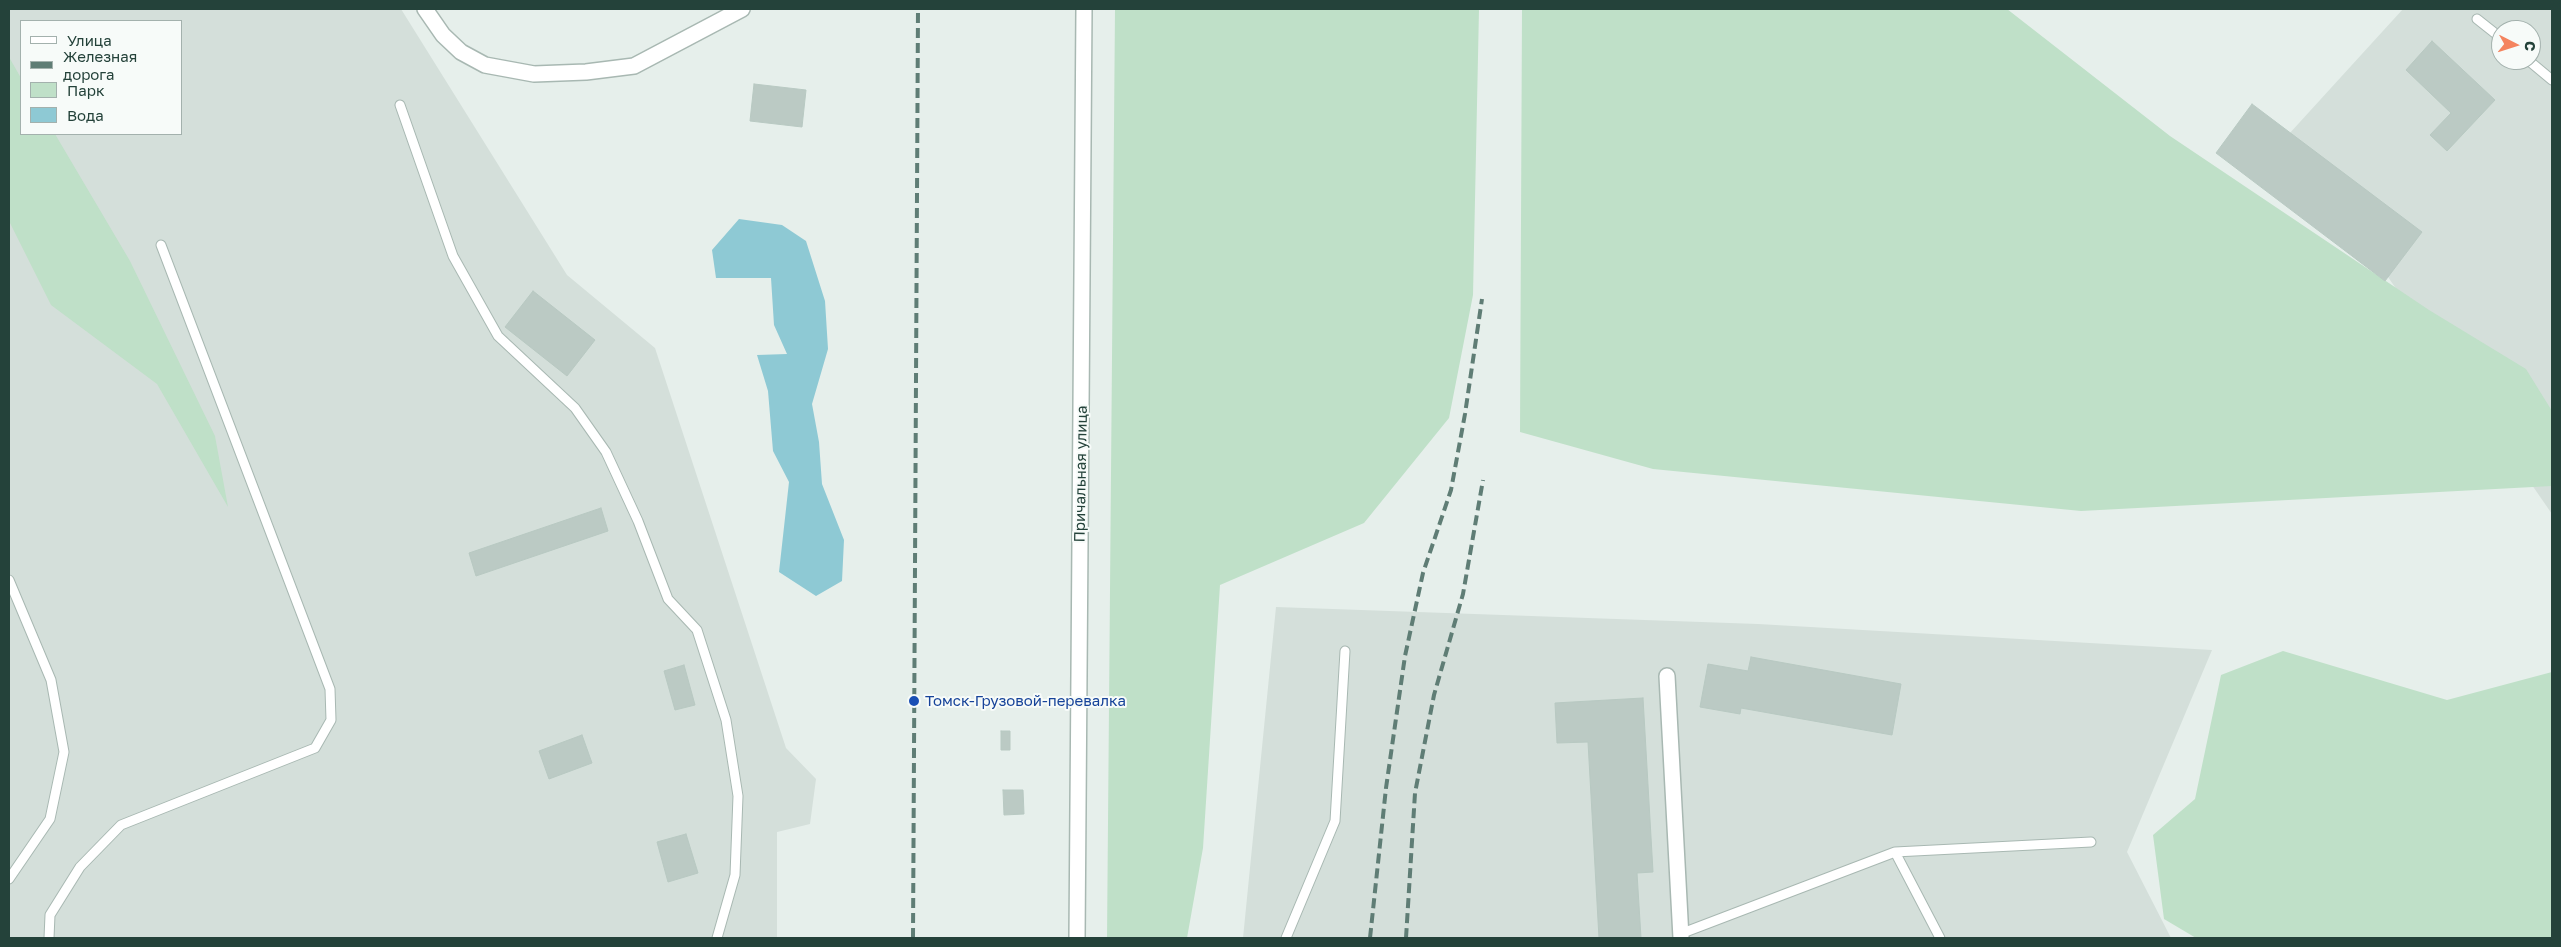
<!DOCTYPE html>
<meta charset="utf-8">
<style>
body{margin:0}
#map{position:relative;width:2561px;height:947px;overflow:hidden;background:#e6efeb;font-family:"Golos Text",sans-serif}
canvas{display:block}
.frame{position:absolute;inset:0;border:10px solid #24423a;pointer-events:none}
.legend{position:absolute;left:20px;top:20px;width:162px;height:115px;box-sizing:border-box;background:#f7fbf9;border:1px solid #a3b1ad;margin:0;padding:6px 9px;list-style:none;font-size:15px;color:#24423a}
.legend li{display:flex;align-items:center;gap:10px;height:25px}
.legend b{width:25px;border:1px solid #a3b1ad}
.north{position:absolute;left:2491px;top:20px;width:50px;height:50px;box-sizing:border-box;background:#f7fbf9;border:1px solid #a3b1ad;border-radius:50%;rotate:95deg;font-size:14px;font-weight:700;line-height:20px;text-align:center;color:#24423a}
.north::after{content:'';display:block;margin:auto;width:18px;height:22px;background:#f4845f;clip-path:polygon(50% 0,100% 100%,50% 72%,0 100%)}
</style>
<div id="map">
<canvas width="2561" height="947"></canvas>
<div class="frame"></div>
<ul class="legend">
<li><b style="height:6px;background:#fff"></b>Улица</li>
<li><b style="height:6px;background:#5f7d75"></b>Железная дорога</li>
<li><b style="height:14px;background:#bfe0c8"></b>Парк</li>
<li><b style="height:14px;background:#8ec9d4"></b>Вода</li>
</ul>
<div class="north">С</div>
</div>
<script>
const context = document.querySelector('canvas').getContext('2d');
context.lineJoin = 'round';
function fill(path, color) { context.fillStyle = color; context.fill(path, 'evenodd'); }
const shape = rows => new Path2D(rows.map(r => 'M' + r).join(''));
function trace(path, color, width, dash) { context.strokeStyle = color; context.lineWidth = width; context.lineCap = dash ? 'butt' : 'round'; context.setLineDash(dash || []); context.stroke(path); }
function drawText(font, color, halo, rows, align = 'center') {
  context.font = font + ' "Golos Text",sans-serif'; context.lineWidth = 4; context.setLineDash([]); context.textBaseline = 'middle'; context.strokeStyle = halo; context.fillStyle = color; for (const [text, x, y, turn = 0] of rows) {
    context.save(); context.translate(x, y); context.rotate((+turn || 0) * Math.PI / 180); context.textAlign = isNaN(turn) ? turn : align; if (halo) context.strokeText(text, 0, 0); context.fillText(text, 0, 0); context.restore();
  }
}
const built = shape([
 [9,9,401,9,567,275,655,348,786,748,816,779,810,824,777,832,777,938,9,938],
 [21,21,181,21,181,134,21,134],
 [2403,9,2552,9,2552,514,2289,134],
 [2501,30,2531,30,2531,60,2501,60],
 [1276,607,1758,624,2212,650,2127,852,2171,938,1243,938]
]);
const green = shape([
 [1115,9,1479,9,1473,295,1449,418,1364,523,1220,585,1203,848,1187,938,1107,938],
 [1522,9,2007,9,2170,136,2429,310,2526,369,2552,411,2552,486,2081,511,1653,469,1520,432],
 [9,57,21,78,21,134,55,134,130,261,215,436,228,507,157,384,51,305,9,221],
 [2283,651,2447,700,2552,672,2552,938,2196,938,2164,919,2153,835,2195,799,2221,675]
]);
const water = shape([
 [739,219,782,225,806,241,825,301,828,349,812,404,819,442,822,484,844,540,842,581,816,596,779,572,789,482,773,451,768,391,757,355,787,354,774,325,771,278,716,278,712,250]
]);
const building = shape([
 [2432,41,2495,100,2447,151,2430,135,2451,113,2406,70,2432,41],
 [754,84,806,90,802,127,750,121,754,84],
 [2252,104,2422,232,2385,281,2216,153,2252,104],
 [533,291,595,340,567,376,505,327,533,291],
 [601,508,608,531,476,576,469,553,601,508],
 [1751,657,1901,684,1892,735,1741,708,1740,714,1700,707,1708,664,1748,671,1751,657],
 [684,665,695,705,675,710,664,671,684,665],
 [1643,698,1653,872,1637,873,1641,938,1599,938,1588,742,1557,743,1555,703,1643,698],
 [1001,731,1010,731,1010,750,1001,750,1001,731],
 [582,735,592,763,549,779,539,751,582,735],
 [1003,790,1023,790,1024,814,1004,815,1003,790],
 [686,834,698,873,668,882,657,842,686,834]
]);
const lane = shape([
 [2477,19,2501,38],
 [2528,60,2552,80],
 [400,105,453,256,498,336,575,408,606,452,638,521,668,599,697,630,726,720,738,796,735,875,717,938],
 [9,580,51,680,64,752,50,819,9,879],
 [1895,852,1940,938],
 [1680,934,1895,852,2091,842],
 [49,938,50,915,80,867,121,825,315,748,331,720,330,689,161,245],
 [1286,938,1335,821,1345,651]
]);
const street = shape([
 [425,9,443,35,461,52,485,65,534,74,586,72,634,66,742,9],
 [1667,676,1681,938],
 [1077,938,1084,9]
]);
const rail = shape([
 [913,938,918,9],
 [1370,938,1386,788,1405,656,1423,573,1451,490,1465,414,1482,299],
 [1406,938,1415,793,1434,695,1463,594,1483,480]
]);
const markers = [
 [914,701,6,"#1a4fb4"]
];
const streetNames = [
 ["Причальная улица",1081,474,-89]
];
const transitNames = [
 ["Томск-Грузовой-перевалка",925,701]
];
fill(built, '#d4dfda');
fill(green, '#bfe0c8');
fill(water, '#8ec9d4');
fill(building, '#bbcac4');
trace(building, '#b8c9c2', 1);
trace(lane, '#a8b8b2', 11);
trace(street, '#a8b8b2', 18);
trace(lane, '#fff', 9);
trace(street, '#fff', 15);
trace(rail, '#5f7d75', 4, [10, 5]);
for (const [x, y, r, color] of markers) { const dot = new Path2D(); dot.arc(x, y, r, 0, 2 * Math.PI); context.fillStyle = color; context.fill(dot); trace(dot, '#f7fbf9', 2); }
drawText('15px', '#24423a', '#f7fbf9', streetNames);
drawText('15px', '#164399', '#f7fbf9', transitNames, 'left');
</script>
